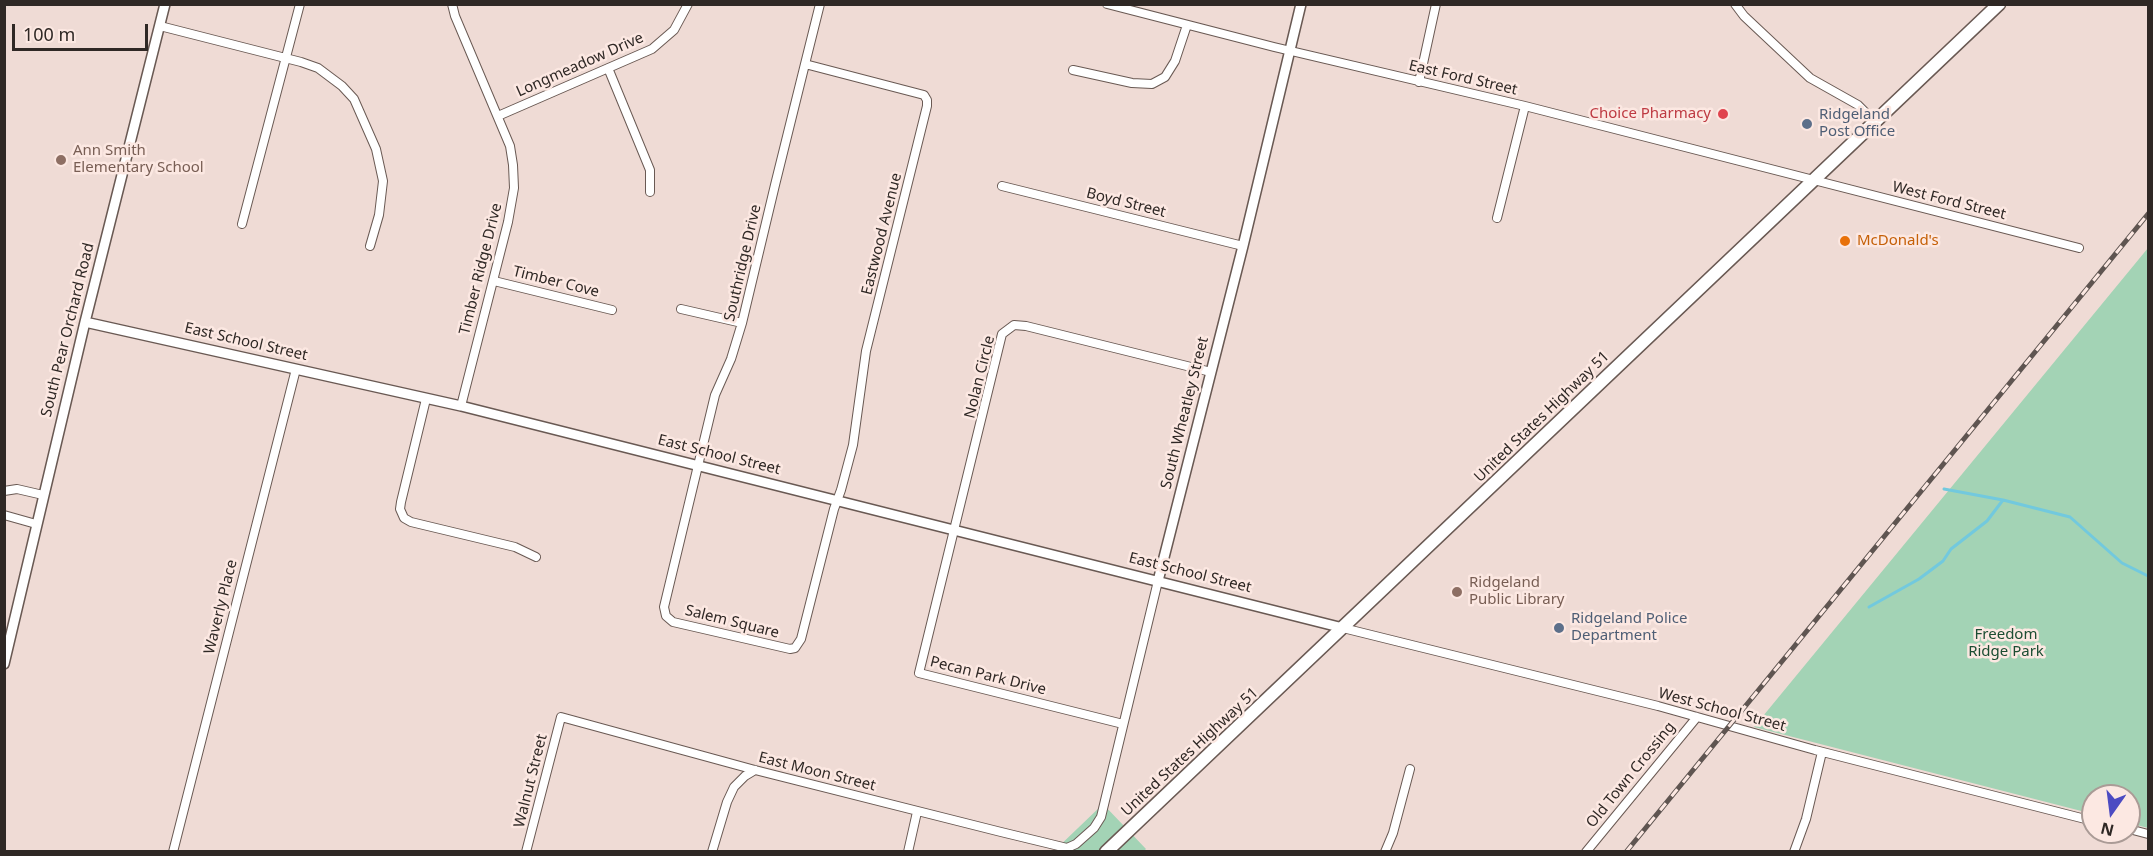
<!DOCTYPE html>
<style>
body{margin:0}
#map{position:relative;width:2153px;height:856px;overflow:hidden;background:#efdbd5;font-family:"Noto Sans",sans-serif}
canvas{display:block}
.frame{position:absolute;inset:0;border:6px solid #2f2825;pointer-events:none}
.north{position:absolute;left:2081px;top:784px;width:60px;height:60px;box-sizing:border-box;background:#fce8e2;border:2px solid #aa9b96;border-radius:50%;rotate:194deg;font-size:16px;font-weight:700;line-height:24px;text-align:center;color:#2f2825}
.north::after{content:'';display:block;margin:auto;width:21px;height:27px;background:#4c4bc2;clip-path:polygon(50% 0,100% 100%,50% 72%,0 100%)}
.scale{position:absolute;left:12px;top:24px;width:136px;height:27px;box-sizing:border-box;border:3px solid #2f2825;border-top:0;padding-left:8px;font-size:18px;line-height:21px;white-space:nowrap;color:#2f2825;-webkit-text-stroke:4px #fce8e2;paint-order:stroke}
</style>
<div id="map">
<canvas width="2153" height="856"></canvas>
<div class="frame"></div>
<div class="north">N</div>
<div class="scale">100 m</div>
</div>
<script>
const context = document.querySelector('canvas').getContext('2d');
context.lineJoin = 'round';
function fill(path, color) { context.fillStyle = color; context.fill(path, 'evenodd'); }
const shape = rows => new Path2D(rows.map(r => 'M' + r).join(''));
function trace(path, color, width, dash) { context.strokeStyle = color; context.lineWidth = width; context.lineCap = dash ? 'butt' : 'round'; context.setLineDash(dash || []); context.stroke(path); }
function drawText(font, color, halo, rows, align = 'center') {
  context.font = font + ' "Noto Sans",sans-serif'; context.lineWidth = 5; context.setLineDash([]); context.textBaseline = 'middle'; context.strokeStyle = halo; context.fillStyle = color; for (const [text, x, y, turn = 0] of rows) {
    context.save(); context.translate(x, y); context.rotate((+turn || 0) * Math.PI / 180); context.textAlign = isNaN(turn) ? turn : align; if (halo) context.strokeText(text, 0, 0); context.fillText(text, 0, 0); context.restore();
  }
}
const green = shape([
 [2148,248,2148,828,2129,823,2129,796,2093,796,2093,814,1754,727],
 [1103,804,1146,849,1143,852,1053,852]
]);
const stream = shape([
 [2003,500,2070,517,2122,563,2148,576],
 [1869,607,1919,579,1943,561,1951,549,1987,521,2003,500,1944,489]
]);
const minor = shape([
 [452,4,455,16,510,146,513,165,514,188,508,222,461,406],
 [1107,4,1274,47,1525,106,2079,248],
 [1735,4,1744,16,1810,78,1858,105,1875,122],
 [160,26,301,62,318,68,342,86,354,99,376,149,383,181,379,215,370,246],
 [805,64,924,95,927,100,927,106,866,351,853,445,841,490,834,509,801,639,795,648,790,649,673,622,666,616,664,607,715,395,731,359,742,323,775,185,805,64,820,4],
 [608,68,650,170,650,192],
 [1073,70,1132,83,1152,84,1165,77,1175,61,1187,25],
 [1419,82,1436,4],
 [498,116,652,49,674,30,688,4],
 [1002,186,1243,246],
 [1497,218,1525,106],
 [242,224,300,4],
 [494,281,612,310],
 [681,309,742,323],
 [426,399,401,502,400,509,404,518,411,522,515,547,536,557],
 [4,491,17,489,43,495],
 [4,515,36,524],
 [1343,628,1658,706,1815,750,2093,821],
 [1123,724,919,673,1002,334,1014,325,1026,326,1211,372],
 [2129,829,2148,834],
 [173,852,296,369],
 [526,852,561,717,755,770,1001,832,1067,848,1076,844,1094,828,1101,817,1158,581],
 [712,852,727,802,734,787,745,776,755,770],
 [908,852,917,812],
 [1385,852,1393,833,1410,769],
 [1586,852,1697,717],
 [1794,852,1806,819,1822,752]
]);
const tertiary = shape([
 [85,322,461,406,1343,628],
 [1158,581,1243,246,1301,4],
 [4,664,85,322,165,4]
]);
const primary = shape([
 [1106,852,1999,4]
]);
const rail = shape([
 [1626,852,2148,214]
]);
const markers = [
 [1723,114,6,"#e0444e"],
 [1807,124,6,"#5c6f8a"],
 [61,160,6,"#8d6e63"],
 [1845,241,6,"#e8710a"],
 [1457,592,6,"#8d6e63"],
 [1559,628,6,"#5c6f8a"]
];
const streetNames = [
 ["Longmeadow Drive",580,65,-24],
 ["East Ford Street",1463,78,13],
 ["West Ford Street",1949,201,14],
 ["Boyd Street",1126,203,14],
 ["Eastwood Avenue",882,234,-76],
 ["Southridge Drive",743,263,-77],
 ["Timber Ridge Drive",481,269,-76],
 ["Timber Cove",556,282,14],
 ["South Pear Orchard Road",68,330,-76],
 ["East School Street",246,342,13],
 ["Nolan Circle",980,377,-76],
 ["South Wheatley Street",1185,413,-76],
 ["United States Highway 51",1542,417,-44],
 ["East School Street",719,455,14],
 ["East School Street",1190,573,14],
 ["Waverly Place",221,607,-76],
 ["Salem Square",732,622,14],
 ["Pecan Park Drive",988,676,14],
 ["West School Street",1722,710,15],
 ["United States Highway 51",1190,752,-43],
 ["East Moon Street",817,772,14],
 ["Old Town Crossing",1631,775,-51],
 ["Walnut Street",531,781,-76]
];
const healthNames = [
 ["Choice Pharmacy",1711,114]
];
const serviceNames = [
 ["Ridgeland",1819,115],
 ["Post Office",1819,132],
 ["Ridgeland Police",1571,619],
 ["Department",1571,636]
];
const educationNames = [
 ["Ann Smith",73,151],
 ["Elementary School",73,168],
 ["Ridgeland",1469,583],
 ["Public Library",1469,600]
];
const foodNames = [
 ["McDonald's",1857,241]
];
const parkNames = [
 ["Freedom",2006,635],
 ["Ridge Park",2006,652]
];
fill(green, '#a3d3b5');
trace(stream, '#72c9de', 3);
trace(minor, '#695953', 10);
trace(tertiary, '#695953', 12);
trace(primary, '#695953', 15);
trace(minor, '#fff', 8);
trace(tertiary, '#fff', 9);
trace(primary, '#fff', 12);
trace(rail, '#5f5551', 5);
trace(rail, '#fce8e2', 3, [9]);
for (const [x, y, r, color] of markers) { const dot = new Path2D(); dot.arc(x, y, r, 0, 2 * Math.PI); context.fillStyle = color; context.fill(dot); trace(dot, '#fce8e2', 2); }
drawText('15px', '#2f2825', '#fce8e2', streetNames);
drawText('15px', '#be3a42', '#fce8e2', healthNames, 'right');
drawText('15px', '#4e5e75', '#fce8e2', serviceNames, 'left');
drawText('15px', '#785e54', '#fce8e2', educationNames, 'left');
drawText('15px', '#c56008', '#fce8e2', foodNames, 'left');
drawText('15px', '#1b4d32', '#fce8e2', parkNames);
</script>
